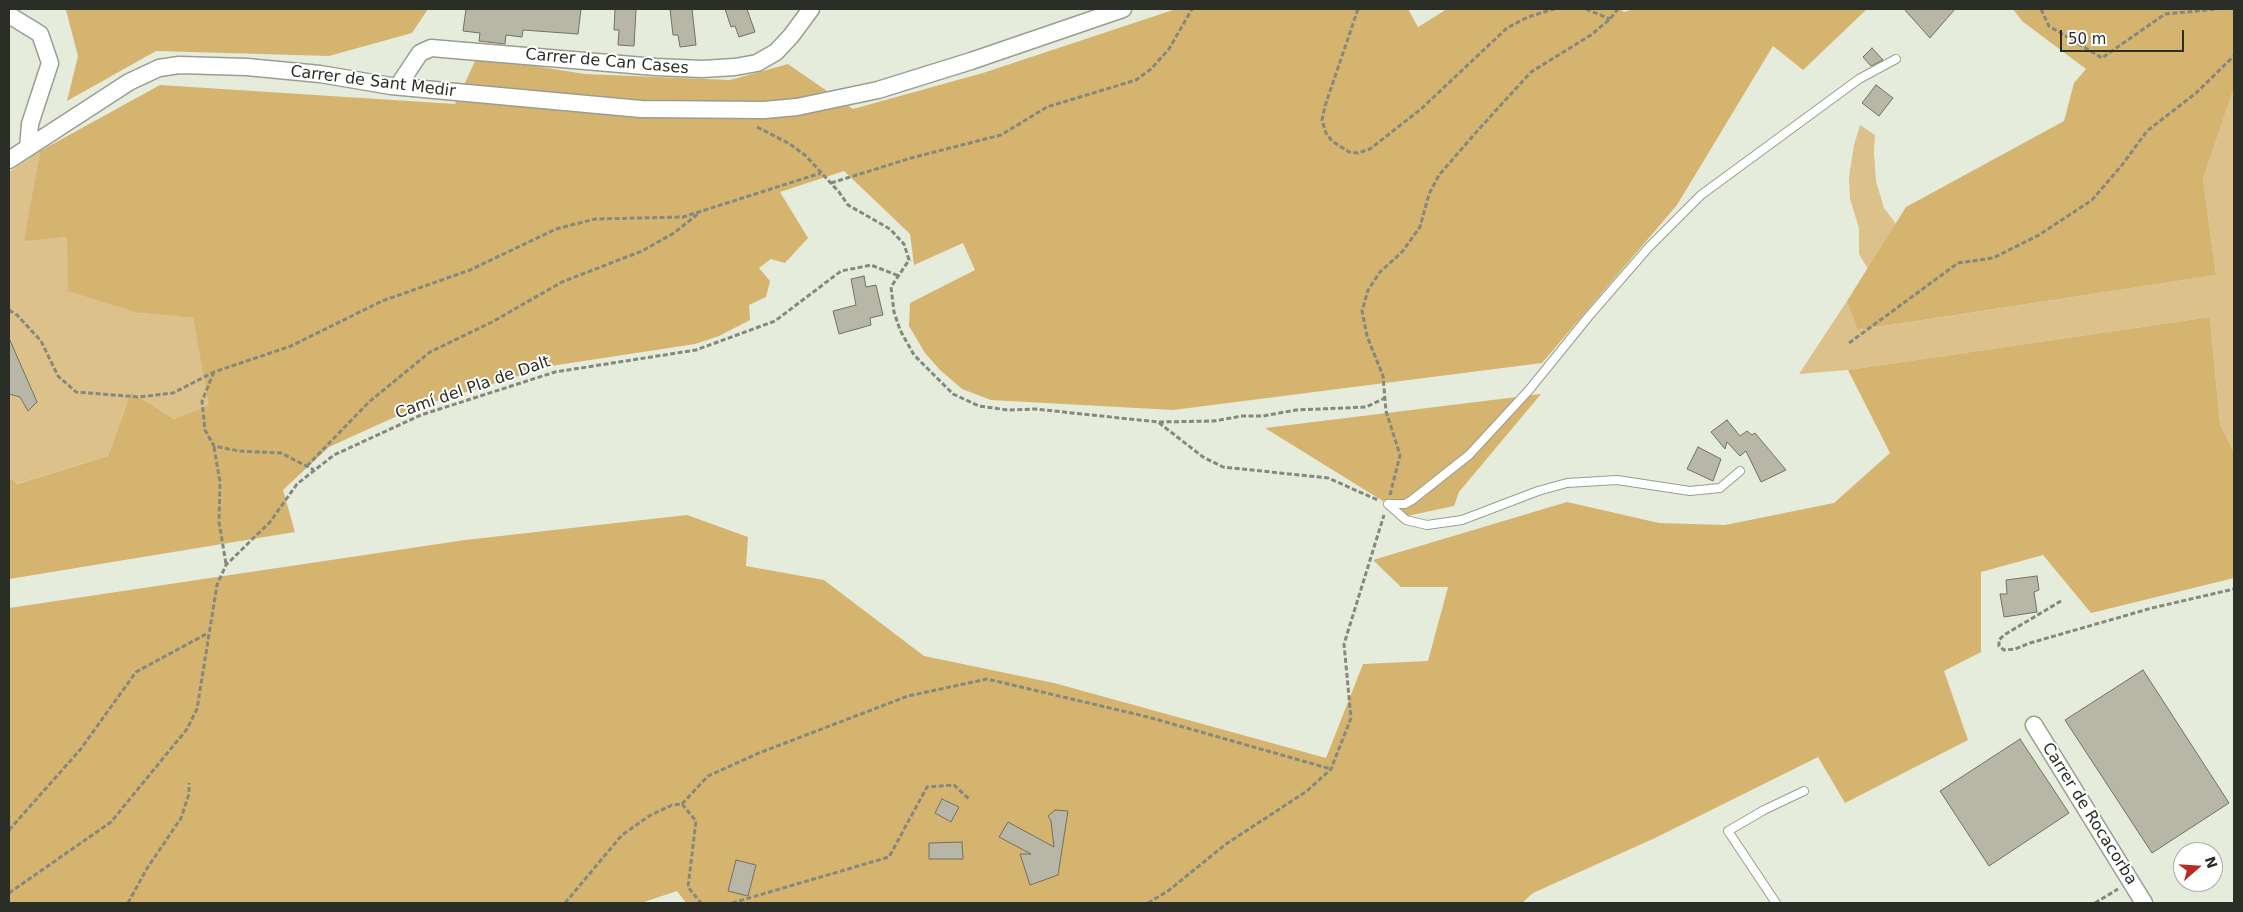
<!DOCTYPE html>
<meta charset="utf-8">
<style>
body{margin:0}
#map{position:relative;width:2243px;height:912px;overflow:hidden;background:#e6ecdc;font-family:"DejaVu Sans",sans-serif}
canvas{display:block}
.frame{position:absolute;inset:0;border:10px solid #2b2d27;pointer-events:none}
.north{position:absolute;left:2173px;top:842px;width:50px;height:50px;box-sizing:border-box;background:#fff;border:1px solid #aaaba9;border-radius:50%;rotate:71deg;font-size:14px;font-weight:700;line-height:20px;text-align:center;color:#2b2d27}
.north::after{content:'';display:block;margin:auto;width:18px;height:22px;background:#ba2c22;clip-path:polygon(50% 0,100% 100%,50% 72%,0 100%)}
.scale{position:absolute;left:2060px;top:30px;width:124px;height:22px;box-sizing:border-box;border:2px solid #2b2d27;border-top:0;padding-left:6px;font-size:15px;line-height:18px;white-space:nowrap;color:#2b2d27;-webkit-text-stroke:4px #fff;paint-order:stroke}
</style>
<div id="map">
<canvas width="2243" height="912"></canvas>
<div class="frame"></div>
<div class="north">N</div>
<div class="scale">50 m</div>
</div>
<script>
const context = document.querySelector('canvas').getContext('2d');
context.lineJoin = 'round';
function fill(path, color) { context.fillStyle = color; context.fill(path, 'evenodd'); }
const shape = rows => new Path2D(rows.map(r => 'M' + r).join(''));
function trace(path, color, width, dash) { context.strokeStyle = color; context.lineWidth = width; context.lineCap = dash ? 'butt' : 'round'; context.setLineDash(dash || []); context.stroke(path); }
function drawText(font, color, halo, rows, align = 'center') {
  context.font = font + ' "DejaVu Sans",sans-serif'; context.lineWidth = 4; context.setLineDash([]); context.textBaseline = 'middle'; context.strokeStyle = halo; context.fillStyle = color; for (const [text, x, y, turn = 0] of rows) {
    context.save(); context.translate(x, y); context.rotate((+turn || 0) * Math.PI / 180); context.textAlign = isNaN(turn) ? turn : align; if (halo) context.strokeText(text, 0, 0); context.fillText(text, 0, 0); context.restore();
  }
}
const green = shape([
 [2234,88,2234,452,2220,424,2210,317,1848,370,1799,374,1847,301,1859,330,2216,275,2203,179],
 [1860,125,1875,135,1874,152,1876,181,1884,208,1896,224,1868,269,1859,254,1859,228,1850,199,1849,177,1854,145],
 [40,151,25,240,67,237,139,313,193,318,210,405,174,419,131,392,108,456,16,484,9,477,9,172]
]);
const forest = shape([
 [63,9,428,9,412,33,329,56,156,51,67,101,78,56,66,10],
 [1176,9,1408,9,1418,27,1447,9,1621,9,1624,12,1634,9,1867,9,1803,70,1773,46,1677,205,1542,363,1173,410,991,400,962,389,940,370,925,353,909,326,910,303,975,270,963,243,914,265,910,234,844,171,780,192,808,238,785,263,771,259,759,268,770,281,766,297,749,305,750,320,719,336,695,344,551,366,417,407,329,447,283,490,295,532,9,579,9,477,17,484,108,456,131,392,174,419,209,405,193,318,139,313,68,291,67,237,24,241,40,151,160,85,455,104,477,57,585,74,730,80,788,64,853,109,983,73],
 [2013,9,2234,9,2234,88,2203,179,2216,275,1858,330,1847,301,1906,207,2064,121,2074,83,2086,69,2022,21],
 [2210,317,2220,424,2234,452,2234,578,2091,613,2043,555,1981,572,1981,652,1944,671,1968,740,1845,803,1818,757,1655,838,1533,893,1522,903,686,903,677,891,641,903,9,903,9,608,465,540,687,515,748,537,746,566,824,580,924,656,1054,683,1326,758,1363,664,1428,661,1448,587,1401,587,1373,560,1567,502,1659,523,1725,525,1834,503,1890,453,1848,370],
 [1541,394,1459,492,1454,506,1407,516,1265,428]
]);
const building = shape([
 [466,9,581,9,578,34,523,30,522,37,506,35,505,44,479,41,480,33,463,31,466,9],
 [615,9,636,9,634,46,618,45,619,30,614,30,615,9],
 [670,9,692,9,696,45,680,47,678,35,673,35,670,9],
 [725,9,747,9,755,32,739,37,735,26,731,27,725,9],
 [1904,9,1955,9,1930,38,1904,9],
 [1872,48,1883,60,1871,66,1863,57,1872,48],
 [1876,85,1893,98,1879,116,1862,103,1876,85],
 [864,276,866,287,876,285,883,315,870,318,871,325,839,334,833,311,856,305,851,279,864,276],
 [9,338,37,402,28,411,20,397,9,394,9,338],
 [1727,420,1740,436,1747,431,1752,435,1755,433,1786,470,1761,482,1746,451,1740,456,1727,442,1725,449,1711,432,1727,420],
 [1698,447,1721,459,1713,481,1687,469,1698,447],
 [2037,576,2039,590,2034,592,2037,612,2004,617,2000,594,2007,594,2006,580,2037,576],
 [2143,670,2229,803,2152,853,2065,720,2143,670],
 [2020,739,2069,813,1989,866,1940,791,2020,739],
 [942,799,959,807,951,822,935,813,942,799],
 [1055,810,1068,811,1058,875,1030,885,1020,854,1031,854,999,837,1008,822,1054,847,1051,821,1048,816,1055,810],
 [962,842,963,859,929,859,929,843,962,842],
 [736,860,756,865,748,896,728,891,736,860]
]);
const path = shape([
 [1358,9,1325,106,1322,120,1326,133,1332,141,1349,152,1358,153,1370,149,1421,109,1507,28,1528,17,1554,9],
 [1586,9,1610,19],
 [2041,9,2049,26,2102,58,2165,14,2218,9],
 [757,127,790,144,806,156,839,192,848,205,890,229,904,244,909,260,891,287,894,312,900,330,914,355,953,394,979,406,1008,410,1035,409,1158,422,1203,457,1223,467,1328,478,1378,500],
 [831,183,911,158,1001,135,1047,107,1136,80,1151,69,1169,49,1192,9],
 [9,310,17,315,41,341,58,376,76,392,139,397,173,393,214,372,291,346,382,301,470,270,556,229,595,219,683,217,821,173],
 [1849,343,1958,263,1993,258,2039,235,2092,200,2122,165,2147,131,2196,93,2234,56],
 [214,372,202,401,205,430,214,446,239,451,281,453,314,470],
 [1159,422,1214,421,1242,416,1263,416,1296,410,1366,407,1385,398],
 [214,447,220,482,219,522,226,564],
 [307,466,369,402,430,352,492,322,562,282,642,251,674,233,699,213],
 [1390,495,1400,455,1386,411,1383,376,1367,336,1362,311,1368,290,1380,272,1402,252,1420,227,1429,194,1439,175,1479,129,1531,72,1591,35,1610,19,1618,9],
 [2061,601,2004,635,1999,640,1999,646,2004,650,2015,649,2030,643,2152,608,2234,589],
 [682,804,708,776,759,753,908,696,987,679,1148,717,1331,769],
 [9,830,80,750,136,672,208,633],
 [9,893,111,822,187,729,197,709,217,585,226,565,270,522,297,484,334,455,421,415,555,372,696,350,775,321,841,271,871,265,899,276],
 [128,903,146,870,181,818,189,794,189,783],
 [565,903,622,835,649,816,672,805,682,804,696,821,688,887,701,903],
 [732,903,889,857,927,787,954,785,970,800],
 [1148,903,1168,891,1226,844,1307,791,1331,769,1351,718,1344,644,1384,515],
 [2095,903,2118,889]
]);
const lane = shape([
 [1388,504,1405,504,1412,500,1469,455,1529,390,1589,316,1649,247,1701,195,1859,79,1896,59],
 [1388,504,1406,520,1427,525,1462,520,1538,491,1567,483,1617,480,1690,491,1720,488,1740,471],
 [1776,903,1728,831,1764,810,1804,791]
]);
const street = shape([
 [9,15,40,34,50,63,30,124,28,148],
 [398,86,420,53,431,48,656,67,702,69,735,67,757,63,776,52,791,36,811,9],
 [9,160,129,82,159,68,179,65,247,67,320,74,391,86,641,109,764,110,797,107,878,90,971,61,1123,9],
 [2034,725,2144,903]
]);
const streetNames = [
 ["Carrer de Can Cases",607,62,5],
 ["Carrer de Sant Medir",373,82,7],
 ["Camí del Pla de Dalt",473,388,-19],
 ["Carrer de Rocacorba",2089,814,58]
];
fill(green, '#dcc28a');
fill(forest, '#d5b46f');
fill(building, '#b8b7a7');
trace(building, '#727062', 1);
trace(lane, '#999e8f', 10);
trace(street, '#999e8f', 19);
trace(path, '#84887d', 3, [5, 2.5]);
trace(lane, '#fff', 8);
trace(street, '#fff', 16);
drawText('16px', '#2b2d27', '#fff', streetNames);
</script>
